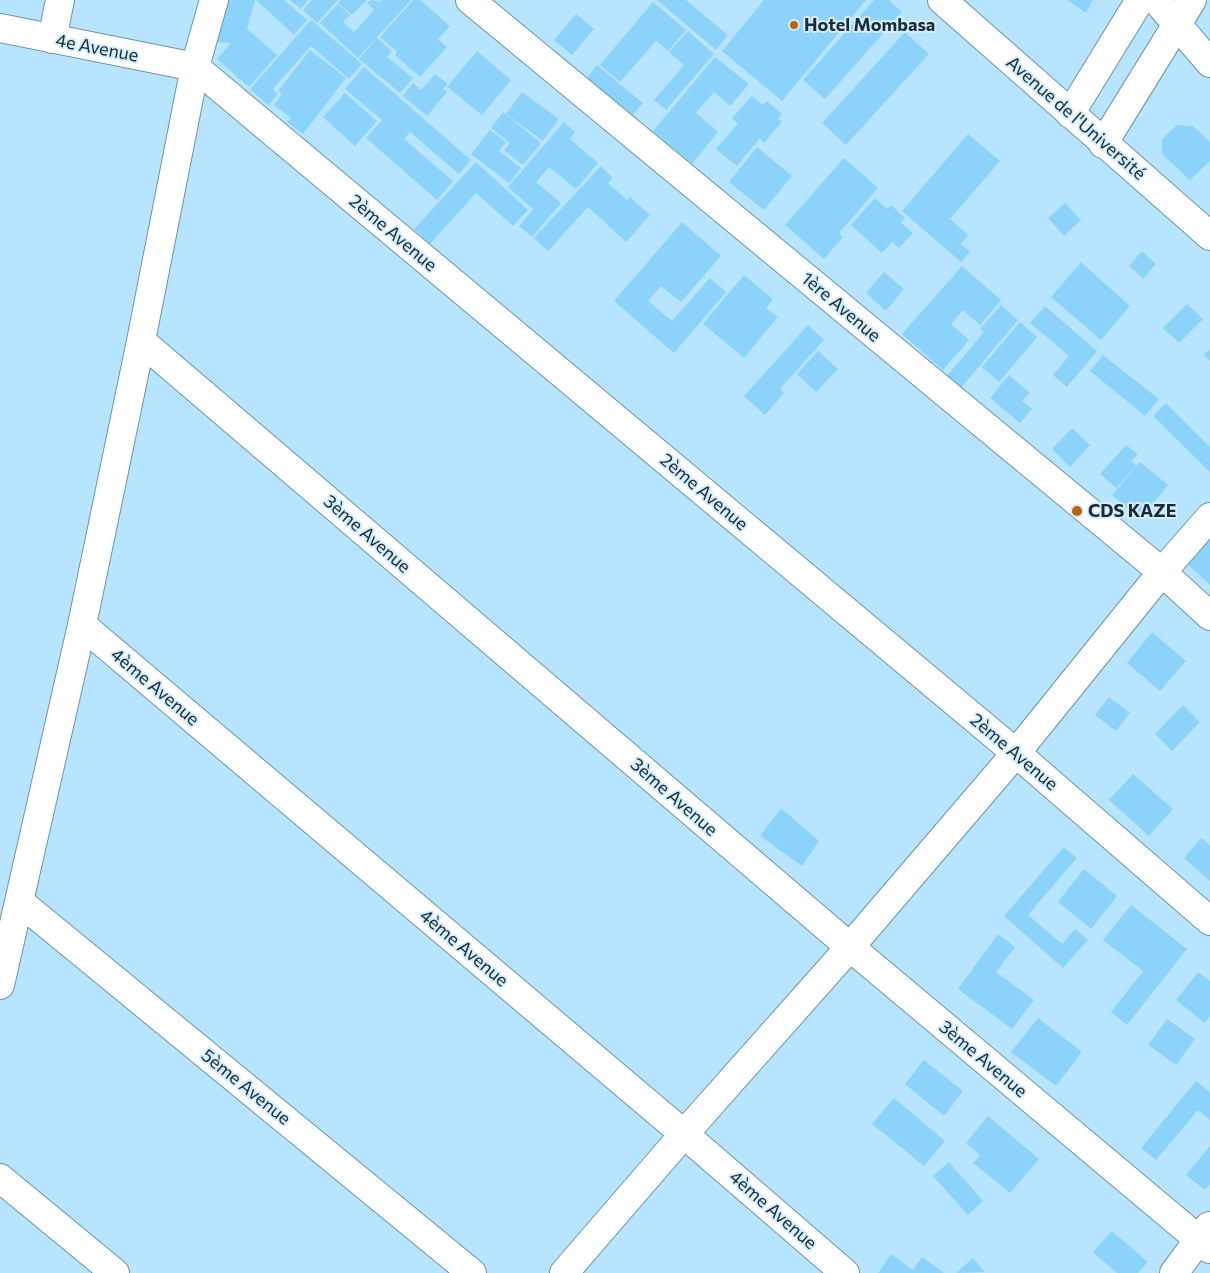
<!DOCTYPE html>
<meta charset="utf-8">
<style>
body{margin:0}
canvas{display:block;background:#b7e4ff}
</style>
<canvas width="1210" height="1273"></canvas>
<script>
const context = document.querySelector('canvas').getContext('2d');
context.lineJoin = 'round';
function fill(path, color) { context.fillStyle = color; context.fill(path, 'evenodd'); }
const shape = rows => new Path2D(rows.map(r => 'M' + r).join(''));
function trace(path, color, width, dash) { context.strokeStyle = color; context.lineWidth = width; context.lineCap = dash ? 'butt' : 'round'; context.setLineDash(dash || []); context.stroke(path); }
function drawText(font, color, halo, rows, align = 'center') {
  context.font = font + ' Commissioner,sans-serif'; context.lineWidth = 4; context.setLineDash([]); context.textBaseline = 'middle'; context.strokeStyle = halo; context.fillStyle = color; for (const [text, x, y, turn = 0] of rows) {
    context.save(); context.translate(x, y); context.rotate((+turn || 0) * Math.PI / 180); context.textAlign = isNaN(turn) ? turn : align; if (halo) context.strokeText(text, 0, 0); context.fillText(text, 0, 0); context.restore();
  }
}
const building = shape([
 [221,0,255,0,247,29,277,55,249,87,217,59,231,43,213,42],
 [256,0,284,0,307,20,294,35],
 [290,0,308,0,301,9],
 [312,0,338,0,317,23,303,10],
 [341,0,367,0,352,15,338,3],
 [371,0,380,2,382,0,411,0,358,58,320,23,338,4,350,15,343,22,354,32,374,10,367,3],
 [413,0,420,0,450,26,438,39,447,47,420,77,395,55,397,52,380,37],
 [657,0,686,0,728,35,716,50],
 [764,0,866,0,782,101,722,51],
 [874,0,889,0,902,12,825,99,803,80],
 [1067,0,1093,0,1086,13],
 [653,2,686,30,668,51,656,41,620,82,600,65],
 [576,14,594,29,572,55,554,40],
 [311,20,362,64,349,79,311,46,273,89,278,94,268,105,250,89],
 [688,31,714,54,666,110,654,100,684,65,669,52],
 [905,32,929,54,846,145,822,123],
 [377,38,392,51,387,57,413,78,400,93,359,59],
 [310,50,346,78,303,134,287,122,291,118,274,105,282,94,278,91],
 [477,51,511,80,482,115,447,87],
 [715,57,749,84,730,106,714,92,696,113,718,132,692,164,653,131],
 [597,65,643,103,632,116,587,78],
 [364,67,471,160,459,174,410,132,404,139,453,181,437,200,366,138,382,120,345,89],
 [435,74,448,84,443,89,447,92,427,116,403,96,413,83,421,90],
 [522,92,559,119,543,141,506,114],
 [345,93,377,121,355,146,323,117],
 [752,96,763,105,767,101,782,114,778,119,782,122,764,143,760,138,737,166,716,149,738,123,732,118],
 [503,112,541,143,523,165,504,150,510,143,491,128],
 [564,122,575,132,570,139,598,163,576,189,549,167,536,182,561,203,532,237,519,226,533,209,508,187],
 [1177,125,1193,126,1210,142,1210,161,1190,180,1162,154,1162,139],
 [490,130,506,142,499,151,521,168,509,183,471,154],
 [968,134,1000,161,950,219,968,235,961,244,970,252,961,262,902,211],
 [757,147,792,176,764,210,729,182],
 [844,158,878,188,839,233,843,237,824,259,785,225],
 [476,162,528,210,513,226,476,193,430,244,414,229],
 [601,166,613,178,608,183,627,200,630,197,650,215,626,242,588,207,548,251,534,238],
 [875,198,887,209,891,205,905,218,901,223,913,233,899,248,892,242,882,253,851,225],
 [1065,203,1081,220,1064,236,1048,218],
 [682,222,721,256,681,302,661,286,648,301,672,321,710,278,726,292,674,353,614,301],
 [1142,251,1156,264,1143,279,1129,266],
 [1081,262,1130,306,1101,340,1051,297],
 [962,266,1001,300,980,325,963,310,951,324,969,340,943,370,902,334],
 [884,272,904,289,886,311,866,293],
 [744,275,773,299,766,308,778,317,744,358,703,324],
 [1187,304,1203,319,1179,343,1163,328],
 [1001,305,1018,320,960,389,946,377,984,332,980,329],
 [1045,306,1097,351,1067,387,1053,375,1069,356,1030,323],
 [1020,322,1037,337,999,382,982,367],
 [808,325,824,340,780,389,784,393,765,415,744,396],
 [1210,349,1210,361,1204,355],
 [818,351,838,369,816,392,797,374],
 [1103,355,1159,399,1145,416,1090,371],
 [1009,375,1030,393,1022,401,1032,409,1020,423,990,398],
 [1166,403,1210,447,1210,472,1153,416],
 [1072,428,1090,445,1070,467,1052,449],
 [1126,445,1138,454,1131,461,1136,466,1116,488,1100,474],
 [1140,462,1168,485,1140,519,1112,495],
 [1210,527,1210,585,1181,558],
 [1152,632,1186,661,1160,691,1127,663],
 [1109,697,1130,713,1116,731,1095,715],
 [1183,705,1200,722,1172,751,1155,734],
 [1133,774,1173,809,1149,836,1109,800],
 [781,808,819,841,802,866,760,836],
 [1201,838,1210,845,1210,881,1184,858],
 [1064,847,1077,858,1028,915,1062,944,1075,929,1088,940,1063,968,1004,916],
 [1084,869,1117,896,1091,929,1058,902],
 [1131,905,1187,949,1127,1025,1111,1012,1143,971,1103,940],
 [998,934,1015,947,996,972,1034,1000,1012,1029,958,989],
 [1198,972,1210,981,1210,1016,1205,1023,1176,1000],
 [1038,1018,1082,1052,1056,1086,1011,1052],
 [1167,1019,1195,1039,1176,1065,1148,1045],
 [924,1060,963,1091,944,1116,905,1084],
 [1196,1081,1210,1092,1210,1120,1198,1110,1156,1160,1141,1148],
 [894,1098,945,1141,924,1166,872,1124],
 [988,1116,1039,1159,1010,1193,973,1163,980,1155,966,1143],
 [1210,1146,1210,1184,1205,1190,1186,1175],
 [949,1162,983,1201,968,1215,933,1176],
 [1112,1231,1148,1262,1138,1273,1117,1273,1093,1252],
 [891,1254,913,1270,922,1257,944,1273,878,1273],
 [973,1258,985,1272,956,1273]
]);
const minor = shape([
 [470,0,1162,572,1210,616],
 [942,0,1210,236],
 [1156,0,1210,63],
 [0,28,195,67,1016,753,1210,921],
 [52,39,60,0],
 [1070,114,1140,0],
 [1103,144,1192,0],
 [141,341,850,947,1210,1249],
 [82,625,684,1134,845,1273],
 [20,902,472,1273],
 [0,985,82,625,141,341,195,67,214,0],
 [0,1178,115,1273],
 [564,1273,684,1134,850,947,1016,753,1162,572,1210,517],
 [1174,1273,1209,1226]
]);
const markers = [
 [794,25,5,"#be630b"],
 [1077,511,6,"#be630b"]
];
const poiNames = [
 ["Hotel Mombasa",804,25],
 ["CDS KAZE",1088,511]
];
const streetNames = [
 ["4e Avenue",97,48,11],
 ["Avenue de l'Université",1076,118,41],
 ["2ème Avenue",393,233,40],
 ["1ère Avenue",841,307,40],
 ["2ème Avenue",704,492,40],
 ["3ème Avenue",367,534,41],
 ["4ème Avenue",155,687,40],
 ["2ème Avenue",1014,752,40],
 ["3ème Avenue",674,797,41],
 ["4ème Avenue",464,948,40],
 ["3ème Avenue",983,1059,40],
 ["5ème Avenue",246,1087,39],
 ["4ème Avenue",773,1210,41]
];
fill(building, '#8cd3fc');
trace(minor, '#6a94ad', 30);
trace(minor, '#fff', 28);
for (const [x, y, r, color] of markers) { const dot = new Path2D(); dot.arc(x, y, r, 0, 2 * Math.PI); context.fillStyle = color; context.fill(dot); trace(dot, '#d4eefe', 2); }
drawText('bold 18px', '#192b35', '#d4eefe', poiNames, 'left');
drawText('18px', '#192b35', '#d4eefe', streetNames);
</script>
